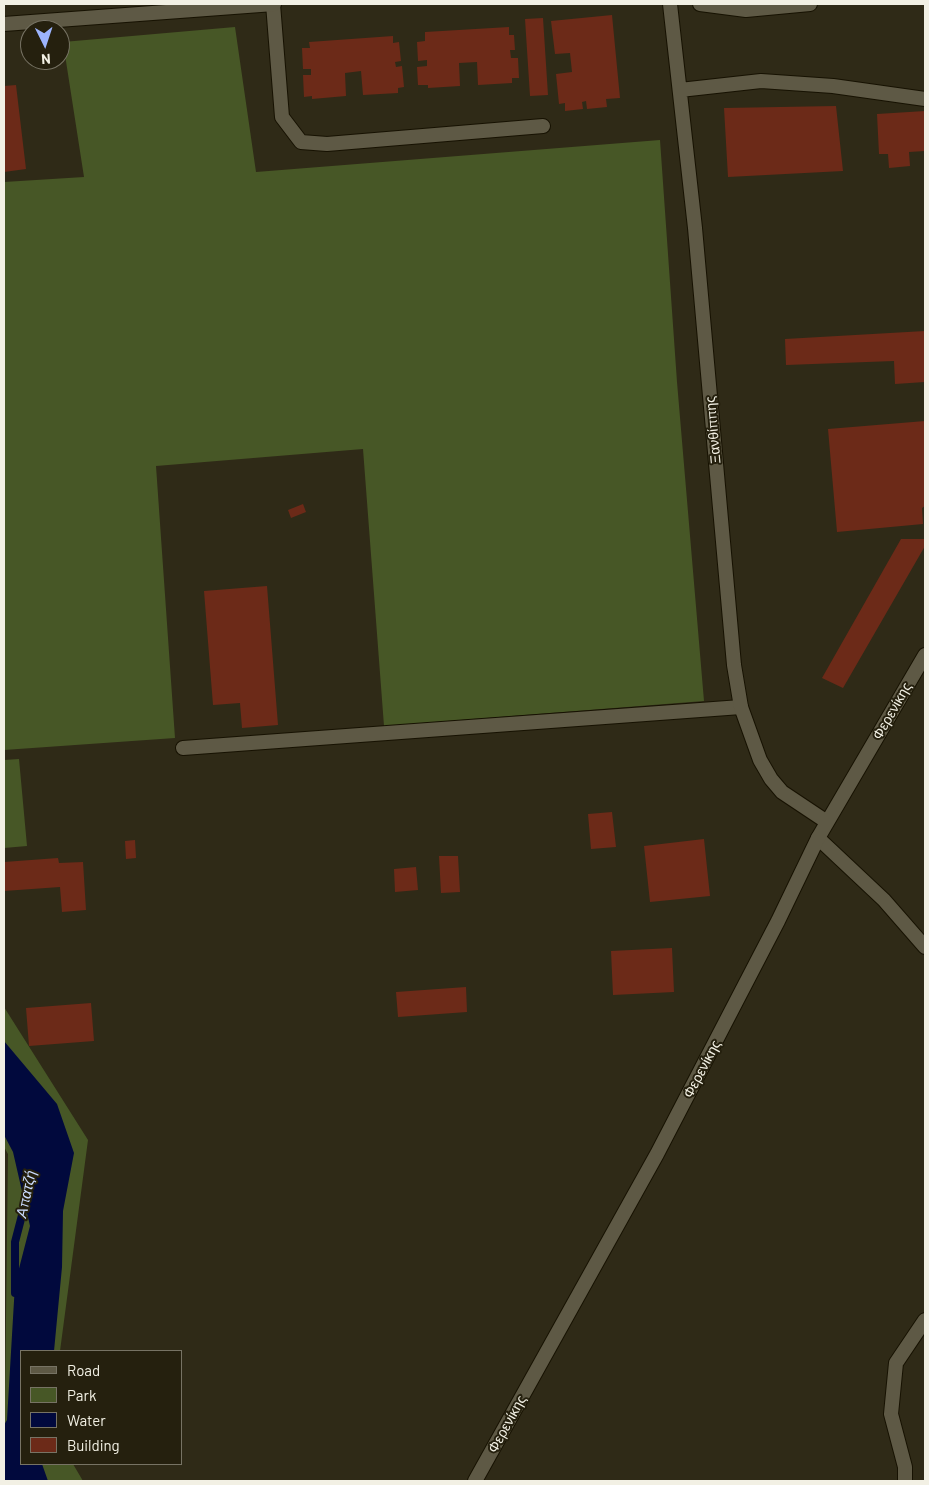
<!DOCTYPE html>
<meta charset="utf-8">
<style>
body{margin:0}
#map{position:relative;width:929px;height:1485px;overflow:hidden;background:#2f2a17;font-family:Barlow,sans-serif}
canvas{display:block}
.frame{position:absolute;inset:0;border:5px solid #f2f0e4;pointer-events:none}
.legend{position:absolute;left:20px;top:1350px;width:162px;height:115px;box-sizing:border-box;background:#25200e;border:1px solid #777364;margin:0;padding:6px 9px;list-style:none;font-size:15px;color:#f2f0e4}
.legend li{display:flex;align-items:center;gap:10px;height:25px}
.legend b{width:25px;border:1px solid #777364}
.north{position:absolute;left:20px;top:20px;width:50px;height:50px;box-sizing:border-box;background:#25200e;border:1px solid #777364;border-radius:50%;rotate:176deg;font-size:14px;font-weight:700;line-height:20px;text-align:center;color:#f2f0e4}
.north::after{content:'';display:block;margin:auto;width:18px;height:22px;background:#9cb4fd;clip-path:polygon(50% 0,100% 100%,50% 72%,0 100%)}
</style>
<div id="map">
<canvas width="929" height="1485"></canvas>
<div class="frame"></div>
<ul class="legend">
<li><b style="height:6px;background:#5e5945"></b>Road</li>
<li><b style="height:14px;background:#475726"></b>Park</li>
<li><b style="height:14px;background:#01093d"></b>Water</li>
<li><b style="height:14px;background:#6c2a18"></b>Building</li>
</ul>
<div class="north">N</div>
</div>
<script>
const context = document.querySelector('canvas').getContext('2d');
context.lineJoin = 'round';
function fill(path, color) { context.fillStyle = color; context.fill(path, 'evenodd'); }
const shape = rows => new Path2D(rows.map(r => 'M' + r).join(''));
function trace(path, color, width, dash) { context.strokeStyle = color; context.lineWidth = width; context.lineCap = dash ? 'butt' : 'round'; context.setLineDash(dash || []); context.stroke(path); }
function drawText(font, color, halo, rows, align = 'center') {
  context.font = font + ' Barlow,sans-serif'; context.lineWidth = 4; context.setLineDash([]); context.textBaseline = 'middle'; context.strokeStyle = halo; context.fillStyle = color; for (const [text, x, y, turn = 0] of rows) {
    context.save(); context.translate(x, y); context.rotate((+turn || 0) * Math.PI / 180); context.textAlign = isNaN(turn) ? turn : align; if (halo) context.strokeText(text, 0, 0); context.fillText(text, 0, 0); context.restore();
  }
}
const green = shape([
 [235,27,256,172,660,140,677,382,704,701,384,726,363,449,156,466,175,738,4,750,4,182,84,177,63,42],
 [19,759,27,846,4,848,4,760],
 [4,1007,88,1140,60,1351,21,1351,21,1464,73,1464,83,1481,4,1481,8,1154,4,1147]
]);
const water = shape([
 [4,1041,57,1104,74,1153,63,1211,62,1267,54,1351,21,1351,21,1464,42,1464,48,1481,4,1481,4,1425,7,1420,15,1284,30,1226,13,1152,4,1135]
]);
const stream = shape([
 [15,1293,15,1242,27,1196]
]);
const building = shape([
 [612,15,620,98,606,99,607,107,587,109,586,101,582,102,583,109,565,111,565,103,559,104,556,74,572,72,570,53,555,54,551,21],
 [543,18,548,95,530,96,525,19],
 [509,27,509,35,514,35,515,50,510,50,511,58,518,58,519,78,512,78,512,83,478,85,477,62,459,63,460,86,428,88,428,85,418,85,417,67,427,66,427,60,418,61,417,42,425,41,425,32],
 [393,36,393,43,399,42,401,61,395,62,396,67,402,66,404,87,398,88,398,93,363,95,361,71,345,73,346,96,312,99,312,96,304,97,303,75,311,75,311,69,303,69,302,48,310,48,309,42],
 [16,85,26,169,4,172,4,86],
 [836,106,843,171,728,177,724,108],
 [925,111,925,151,909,152,910,166,889,168,888,154,879,154,877,114],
 [925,331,925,382,895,384,894,361,786,365,785,339],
 [925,421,925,506,922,508,923,524,837,532,828,429],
 [303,504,306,512,291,518,288,510],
 [901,539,925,539,925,546,843,688,822,678],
 [267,586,278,725,242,728,240,703,213,705,204,591],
 [612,812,616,847,591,849,588,814],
 [704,839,710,896,650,902,644,846],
 [135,840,136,858,126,859,125,841],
 [439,856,458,856,460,892,441,893],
 [58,858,59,863,83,862,86,910,62,912,60,887,4,891,4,862],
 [416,867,418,890,395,892,394,869],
 [672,948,674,992,613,995,611,951],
 [466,987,467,1012,398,1017,396,992],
 [91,1003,94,1041,29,1046,26,1008]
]);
const service = shape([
 [273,4,282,117,301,142,327,144,543,126],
 [183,748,741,707],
 [818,838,884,900,925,947],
 [905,1481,905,1467,891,1414,896,1363,925,1320]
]);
const minor = shape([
 [670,4,695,228,734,665,741,707,760,760,771,779,782,792,827,822],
 [700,4,746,10,810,4],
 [680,90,761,81,833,86,925,99],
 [475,1481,657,1154,778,921,818,838,925,655]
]);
const tertiary = shape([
 [4,24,274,4]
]);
const streetNames = [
 ["Ξανθίππης",713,430,-95],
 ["Φερενίκης",892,711,-60],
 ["Φερενίκης",702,1069,-62],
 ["Φερενίκης",507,1424,-61]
];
const waterNames = [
 ["Απατζή",26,1194,-78]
];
fill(green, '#475726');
fill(water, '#01093d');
trace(stream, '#01093d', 8);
fill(building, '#6c2a18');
trace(service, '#171202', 16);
trace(minor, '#171202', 16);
trace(tertiary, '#171202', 16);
trace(service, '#5e5945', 14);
trace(minor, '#5e5945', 14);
trace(tertiary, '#5e5945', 14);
drawText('14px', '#f2f0e4', '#25200e', streetNames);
drawText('italic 15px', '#cbdcff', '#25200e', waterNames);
</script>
